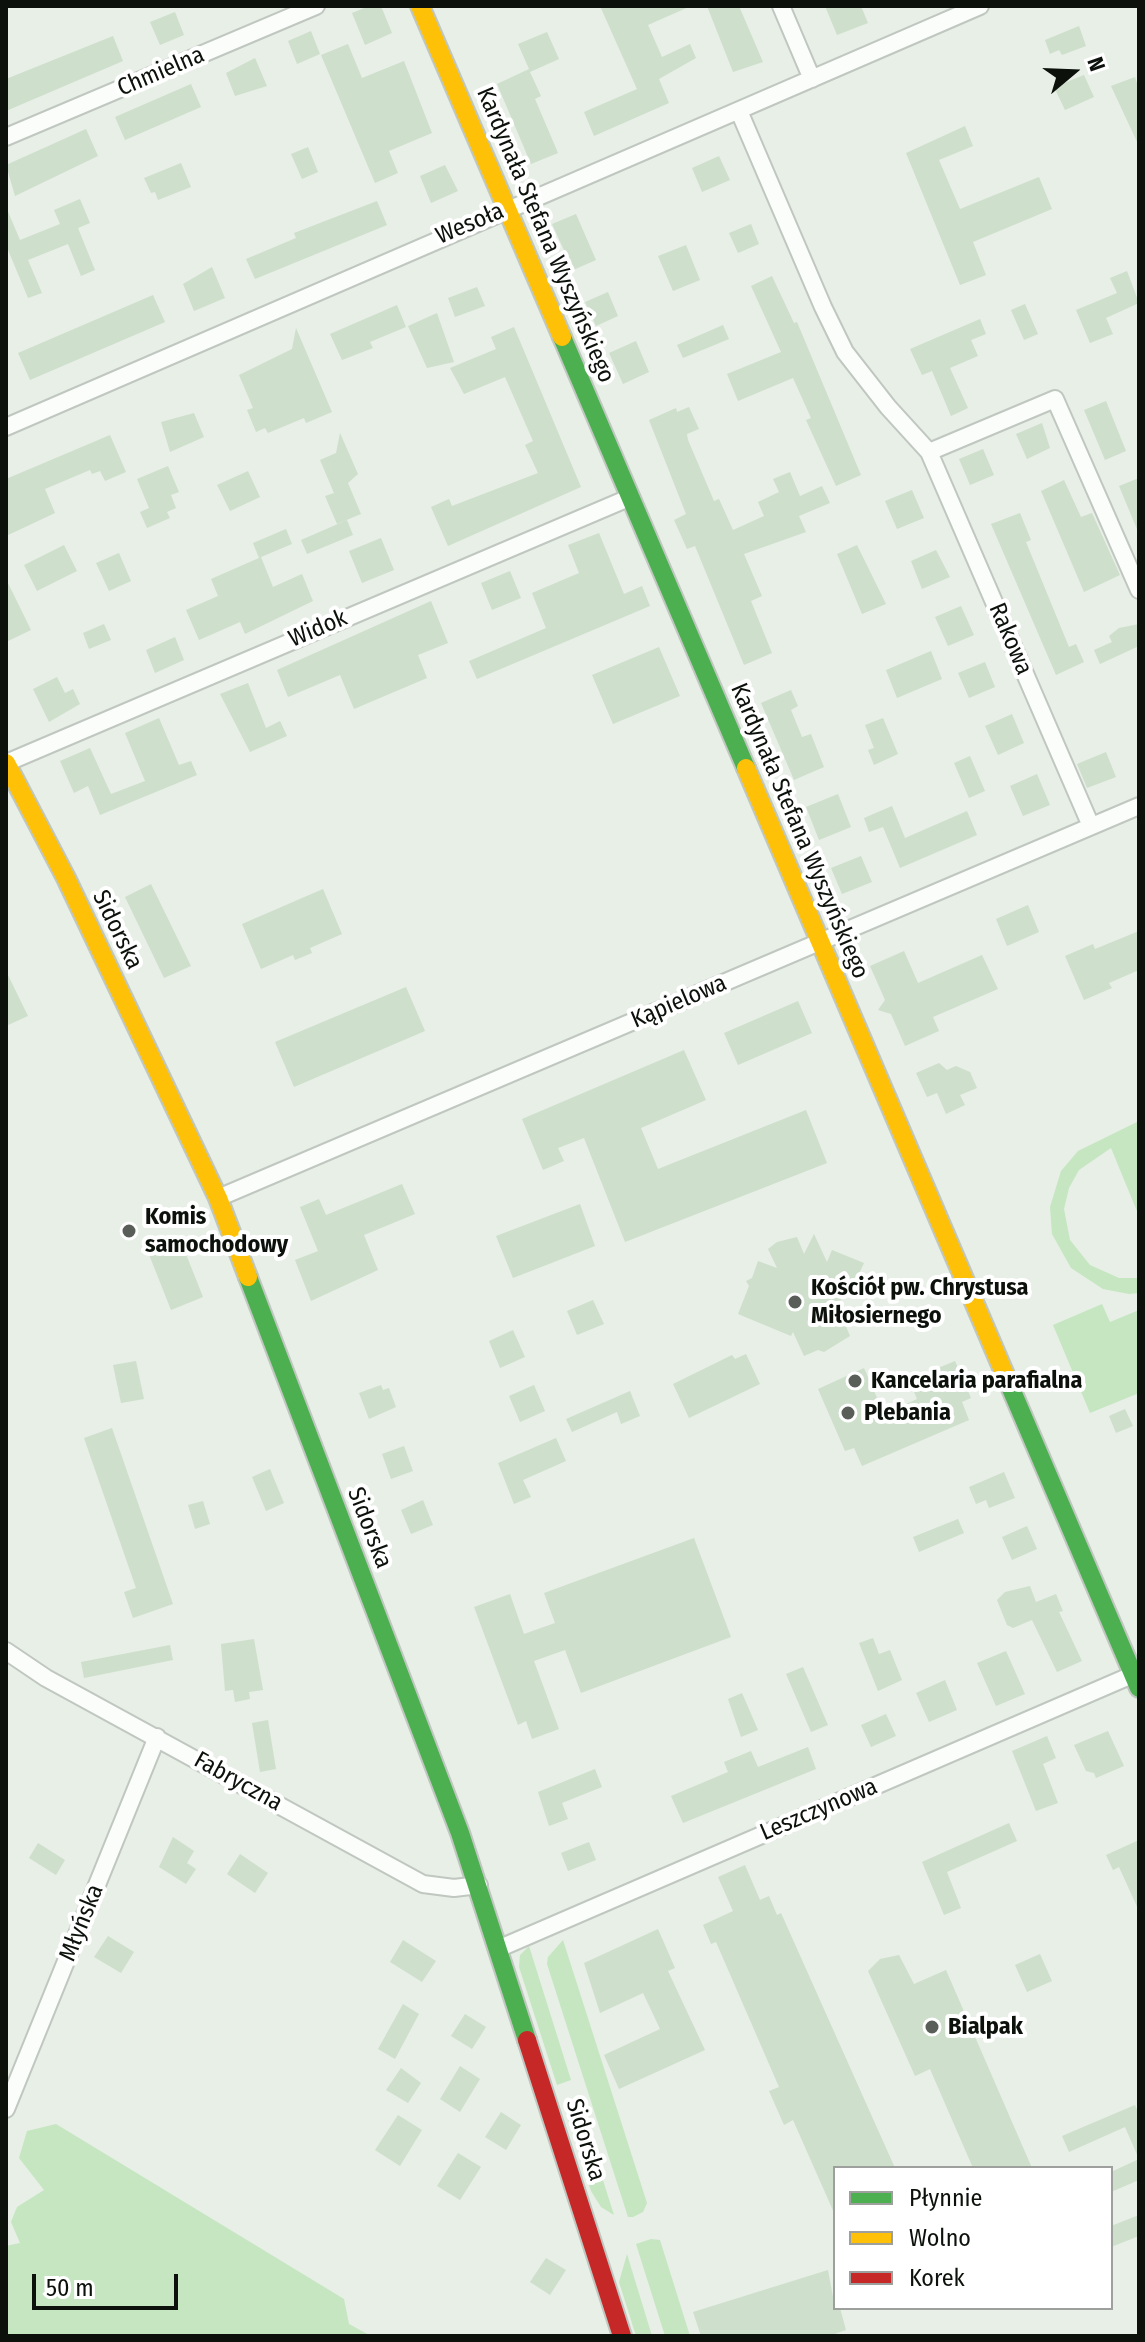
<!DOCTYPE html>
<meta charset="utf-8">
<style>
body{margin:0}
#map{position:relative;width:1145px;height:2342px;overflow:hidden;background:#e7efe6;font-family:"Fira Sans Condensed",sans-serif}
canvas{display:block}
.frame{position:absolute;inset:0;border:8px solid #0c110b;pointer-events:none}
.legend{position:absolute;left:833px;top:2166px;width:280px;height:144px;box-sizing:border-box;background:#fff;border:2px solid #9ea09d;margin:0;padding:10px 14px;list-style:none;font-size:24px;color:#0c110b}
.legend li{display:flex;align-items:center;gap:16px;height:40px}
.legend b{width:40px;border:2px solid #9ea09d}
.north{position:absolute;left:1033px;top:32px;width:80px;height:80px;-webkit-text-stroke:6px #fff;paint-order:stroke;rotate:71deg;font-size:22px;font-weight:700;line-height:32px;text-align:center;color:#0c110b}
.north::after{content:'';display:block;margin:auto;width:28px;height:36px;background:#0c110b;clip-path:polygon(50% 0,100% 100%,50% 72%,0 100%)}
.scale{position:absolute;left:32px;top:2274px;width:146px;height:36px;box-sizing:border-box;border:4px solid #0c110b;border-top:0;padding-left:10px;font-size:24px;line-height:28px;white-space:nowrap;color:#0c110b;-webkit-text-stroke:6px #fff;paint-order:stroke}
</style>
<div id="map">
<canvas width="1145" height="2342"></canvas>
<div class="frame"></div>
<ul class="legend">
<li><b style="height:10px;background:#4caf50"></b>Płynnie</li>
<li><b style="height:10px;background:#ffc107"></b>Wolno</li>
<li><b style="height:10px;background:#c62828"></b>Korek</li>
</ul>
<div class="north">N</div>
<div class="scale">50 m</div>
</div>
<script>
const context = document.querySelector('canvas').getContext('2d');
context.lineJoin = 'round';
function fill(path, color) { context.fillStyle = color; context.fill(path, 'evenodd'); }
const shape = rows => new Path2D(rows.map(r => 'M' + r).join(''));
function trace(path, color, width, dash) { context.strokeStyle = color; context.lineWidth = width; context.lineCap = dash ? 'butt' : 'round'; context.setLineDash(dash || []); context.stroke(path); }
function drawText(font, color, halo, rows, align = 'center') {
  context.font = font + ' "Fira Sans Condensed",sans-serif'; context.lineWidth = 8; context.setLineDash([]); context.textBaseline = 'middle'; context.strokeStyle = halo; context.fillStyle = color; for (const [text, x, y, turn = 0] of rows) {
    context.save(); context.translate(x, y); context.rotate((+turn || 0) * Math.PI / 180); context.textAlign = isNaN(turn) ? turn : align; if (halo) context.strokeText(text, 0, 0); context.fillText(text, 0, 0); context.restore();
  }
}
const green = shape([
 [1139,1121,1139,1216,1111,1148,1079,1170,1069,1188,1064,1209,1070,1240,1090,1265,1119,1278,1139,1278,1139,1293,1129,1294,1103,1289,1071,1268,1052,1234,1050,1207,1061,1171,1078,1151],
 [1102,1304,1110,1322,1139,1310,1139,1393,1090,1413,1053,1325],
 [563,1940,647,2203,643,2212,633,2217,628,2217,547,1964,548,1957],
 [529,1946,571,2080,557,2085,519,1967,520,1955],
 [580,2108,614,2215,601,2207,591,2191,566,2113],
 [56,2124,344,2299,349,2324,371,2336,6,2336,6,2246,20,2243,11,2222,17,2207,44,2190,19,2158,27,2131],
 [651,2239,660,2240,690,2336,665,2336,636,2244],
 [627,2254,652,2336,636,2336,619,2282]
]);
const building = shape([
 [369,6,381,6,392,33,365,45,352,13],
 [600,6,691,6,648,25,662,57,690,44,696,58,659,79,669,103,594,136,584,112,637,89],
 [707,6,739,6,763,62,733,72],
 [825,6,861,6,868,23,837,35],
 [175,12,184,35,160,45,150,22],
 [1079,26,1086,46,1062,55,1059,50,1050,54,1045,40],
 [311,31,320,54,297,64,288,41],
 [547,32,559,59,530,72,541,96,535,99,558,153,531,164,497,84,529,69,518,44],
 [113,36,123,61,6,111,6,79],
 [348,44,362,78,404,61,432,133,389,151,398,173,375,183,321,55],
 [255,58,267,86,235,96,226,73],
 [1084,75,1094,97,1065,110,1054,87],
 [1135,77,1139,89,1139,146,1111,86],
 [191,84,201,107,125,140,115,117],
 [965,126,973,146,939,160,960,209,1039,177,1052,209,973,242,986,275,960,285,906,153],
 [86,129,98,156,15,196,6,165],
 [308,147,318,172,302,179,291,154],
 [719,156,730,180,702,192,692,168],
 [181,163,191,187,158,200,155,192,151,193,144,178],
 [445,165,458,191,431,203,420,176],
 [80,199,90,223,78,228,95,270,81,276,68,244,28,260,42,293,28,298,6,245,6,207,20,240,60,224,54,210],
 [377,201,387,225,255,279,246,259,296,238,294,233],
 [576,214,596,260,573,270,552,224],
 [751,224,759,244,738,253,729,233],
 [686,245,700,280,673,291,658,256],
 [212,267,225,298,194,311,183,284],
 [1127,271,1139,303,1106,318,1113,334,1090,343,1076,310,1117,293,1110,278],
 [772,276,794,323,797,322,861,475,836,486,806,420,811,418,793,378,738,401,727,374,781,352,751,286],
 [477,287,485,306,455,317,448,298],
 [608,292,618,316,596,326,585,302],
 [153,295,165,322,30,380,18,353],
 [1025,304,1038,334,1024,340,1011,310],
 [397,305,406,327,370,342,373,348,342,360,330,334],
 [437,313,454,362,427,368,408,326],
 [980,319,986,334,971,340,978,356,950,368,968,408,951,416,932,371,922,375,910,349],
 [723,325,729,339,683,358,677,345],
 [514,327,581,487,448,546,431,507,449,499,452,506,538,473,525,445,533,441,505,377,464,394,450,368,496,349,491,337],
 [296,328,332,412,306,423,304,418,268,433,265,428,256,432,247,410,253,408,239,375,292,349],
 [636,341,649,372,623,384,609,353],
 [1106,401,1126,451,1105,460,1084,410],
 [689,407,699,429,687,434,688,440,714,501,719,499,733,530,764,516,758,502,779,492,773,479,790,472,800,496,822,486,830,503,799,516,806,532,744,554,762,596,751,601,772,653,744,665,695,546,687,549,674,520,686,514,649,420,676,408,677,412],
 [194,413,204,437,170,452,161,422],
 [1042,423,1050,448,1027,459,1016,434],
 [340,433,358,474,348,483,361,514,337,524,325,496,334,493,320,460,336,453],
 [110,435,126,472,105,481,100,471,92,474,90,470,45,489,55,513,6,536,6,479],
 [983,449,994,475,970,485,959,459],
 [168,466,179,492,171,495,176,508,167,512,170,518,147,528,140,512,149,508,137,479],
 [248,471,260,497,230,511,217,485],
 [1139,478,1139,534,1119,486],
 [1064,480,1081,517,1092,513,1120,575,1084,592,1041,491],
 [912,490,924,518,897,529,885,501],
 [1020,513,1031,540,1026,542,1069,647,1076,644,1084,662,1056,675,991,524],
 [347,520,353,535,307,554,301,540],
 [286,529,292,544,261,557,273,587,302,574,313,601,245,634,240,622,199,640,186,610,218,596,211,579,259,558,253,543],
 [599,533,624,594,642,586,650,606,477,679,469,661,546,628,532,593,579,573,568,545],
 [381,538,394,570,362,583,349,551],
 [64,545,77,571,37,591,24,565],
 [857,545,886,604,862,614,837,554],
 [936,550,950,577,922,589,911,561],
 [119,553,131,581,109,591,96,563],
 [510,571,521,598,492,610,481,583],
 [6,579,31,630,6,642],
 [431,601,448,643,418,655,427,678,354,709,340,675,288,697,277,670],
 [961,606,974,635,948,646,935,617],
 [104,624,111,640,89,649,83,633],
 [1139,624,1139,646,1100,664,1094,650,1112,642,1109,636,1119,628],
 [175,637,184,660,155,673,146,650],
 [659,647,680,696,613,724,592,675],
 [931,651,942,679,897,698,886,670],
 [985,662,995,687,969,698,958,673],
 [57,677,65,693,73,689,80,704,49,722,33,689],
 [248,683,266,728,280,721,287,736,250,752,220,694],
 [791,690,798,706,791,710,802,737,811,734,824,767,794,780,761,703],
 [1012,714,1024,743,998,755,985,726],
 [159,718,179,765,191,761,197,775,100,815,88,786,74,793,60,761,90,748,111,794,145,781,125,733],
 [883,718,898,754,874,765,868,750,874,748,865,725],
 [1106,752,1116,777,1087,788,1077,764],
 [970,756,985,791,969,798,954,763],
 [1037,774,1050,805,1023,816,1010,786],
 [838,794,851,827,819,840,806,807],
 [892,806,905,838,967,811,977,835,900,868,883,827,869,832,864,818],
 [861,856,872,882,842,894,831,868],
 [151,884,191,966,164,978,125,897],
 [323,889,342,934,310,948,312,953,295,960,293,955,261,969,242,924],
 [1028,905,1039,932,1007,946,996,919],
 [1139,931,1139,970,1109,983,1112,988,1084,1000,1065,956,1093,944,1095,949],
 [904,951,918,983,982,955,998,989,933,1017,939,1031,905,1046,891,1014,878,1010,885,1000,870,966],
 [6,971,28,1016,6,1026],
 [406,987,425,1031,294,1087,275,1042],
 [798,1001,812,1033,738,1065,724,1033],
 [684,1050,706,1100,641,1128,658,1169,806,1110,827,1163,625,1242,584,1138,558,1148,564,1161,543,1170,522,1119],
 [939,1063,947,1070,956,1066,970,1072,977,1088,960,1095,965,1105,946,1114,937,1093,927,1097,916,1073],
 [402,1184,415,1214,364,1235,378,1270,311,1301,295,1260,318,1251,300,1207,319,1199,326,1215],
 [580,1204,595,1246,513,1278,496,1236],
 [814,1234,827,1262,832,1250,864,1263,851,1291,834,1284,848,1314,840,1312,850,1336,824,1352,818,1350,804,1356,793,1332,791,1336,738,1314,749,1286,746,1281,752,1278,758,1261,777,1268,768,1249,777,1242,797,1237,804,1254],
 [180,1239,203,1297,171,1310,148,1252],
 [593,1300,604,1324,577,1335,567,1311],
 [513,1330,525,1357,500,1368,489,1341],
 [746,1354,760,1384,689,1418,673,1384,732,1355,735,1359],
 [136,1361,144,1399,121,1403,113,1365],
 [955,1361,971,1398,962,1402,969,1420,862,1466,854,1448,845,1451,818,1389,864,1368,884,1414,917,1399,909,1380],
 [381,1385,383,1390,389,1388,396,1407,369,1419,359,1393],
 [534,1385,545,1411,520,1422,509,1396],
 [630,1391,640,1416,621,1424,617,1412,572,1432,566,1419],
 [1125,1409,1133,1426,1116,1433,1109,1416],
 [112,1428,173,1604,133,1618,124,1592,136,1588,84,1438],
 [556,1438,566,1461,523,1480,531,1497,514,1504,498,1463],
 [404,1446,413,1471,391,1479,382,1454],
 [270,1469,284,1503,266,1511,252,1477],
 [1004,1472,1015,1498,989,1508,986,1500,976,1504,969,1487],
 [423,1500,433,1525,411,1534,401,1510],
 [203,1501,210,1524,195,1529,188,1505],
 [958,1519,964,1533,919,1552,913,1537],
 [1027,1526,1037,1549,1012,1560,1002,1537],
 [694,1538,731,1637,581,1693,565,1650,534,1661,559,1729,532,1739,526,1721,518,1725,474,1607,510,1594,524,1634,555,1623,544,1593],
 [1030,1586,1036,1602,1056,1594,1063,1611,1059,1612,1082,1661,1057,1672,1032,1620,1013,1628,1007,1625,997,1600,1005,1592],
 [873,1638,879,1654,890,1650,902,1680,878,1691,859,1643],
 [254,1639,263,1690,249,1692,250,1699,235,1702,233,1690,225,1691,221,1644],
 [170,1645,173,1660,84,1678,81,1662],
 [1006,1651,1025,1694,996,1706,977,1663],
 [803,1667,828,1725,811,1732,786,1674],
 [945,1680,957,1710,929,1722,916,1693],
 [742,1693,758,1730,741,1737,728,1699],
 [886,1714,896,1736,871,1747,861,1725],
 [268,1720,276,1769,260,1772,252,1723],
 [1108,1731,1124,1766,1096,1778,1094,1773,1086,1771,1074,1745],
 [1047,1736,1056,1758,1043,1764,1058,1803,1036,1811,1012,1751],
 [808,1747,816,1769,683,1823,671,1796,728,1772,724,1762,751,1751,758,1767],
 [595,1769,602,1787,562,1803,568,1819,549,1826,538,1792],
 [1009,1823,1017,1841,947,1872,961,1908,944,1915,922,1862],
 [173,1837,194,1851,187,1863,196,1869,186,1884,159,1867],
 [1139,1840,1139,1911,1119,1867,1113,1870,1106,1855],
 [589,1842,596,1860,568,1871,561,1853],
 [38,1843,65,1860,56,1875,29,1858],
 [240,1854,268,1873,255,1893,227,1874],
 [745,1865,760,1900,769,1896,777,1915,781,1913,895,2168,835,2168,835,2215,793,2120,784,2125,769,2091,779,2087,716,1942,711,1944,703,1925,733,1911,718,1877],
 [658,1929,675,1968,668,1971,705,2050,619,2089,604,2055,660,2029,643,1993,600,2013,584,1963],
 [108,1936,134,1952,121,1973,94,1957],
 [403,1940,436,1961,422,1982,390,1962],
 [1040,1954,1052,1981,1027,1992,1015,1965],
 [899,1955,914,1984,946,1970,1032,2168,973,2168,930,2069,915,2076,868,1971,880,1959],
 [403,2004,419,2014,395,2059,378,2049],
 [465,2014,486,2027,472,2049,451,2036],
 [460,2066,480,2079,460,2112,440,2099],
 [401,2068,421,2083,408,2103,386,2090],
 [1135,2105,1139,2115,1139,2159,1125,2127,1069,2152,1062,2136],
 [501,2112,521,2125,506,2150,485,2137],
 [398,2115,422,2130,400,2166,375,2150],
 [458,2153,481,2167,460,2200,437,2186],
 [1139,2159,1139,2180,1111,2192,1111,2172],
 [1139,2215,1139,2236,1111,2247,1111,2226],
 [546,2258,566,2270,550,2295,530,2282],
 [828,2270,835,2308,840,2308,846,2330,829,2336,701,2336,693,2312]
]);
const street = shape([
 [781,6,812,79],
 [739,111,823,307,845,352,888,407,929,452,1055,399,1139,590],
 [6,137,316,6],
 [6,427,980,6],
 [929,452,1091,826],
 [6,763,631,497],
 [218,1198,1139,806],
 [6,1651,46,1678,423,1884,454,1888,479,1885],
 [500,1948,1139,1672],
 [6,2109,157,1737]
]);
const fast = shape([
 [562,337,746,768],
 [248,1277,460,1833,527,2040],
 [1006,1377,1139,1688]
]);
const slow = shape([
 [420,6,562,337],
 [6,763,66,878,218,1198,248,1277],
 [746,768,1006,1377]
]);
const jam = shape([
 [527,2040,622,2336]
]);
const markers = [
 [129,1231,8,"#595f58"],
 [795,1302,8,"#595f58"],
 [855,1381,8,"#595f58"],
 [848,1413,8,"#595f58"],
 [932,2027,8,"#595f58"]
];
const streetNames = [
 ["Chmielna",161,72,-23],
 ["Wesoła",470,224,-23],
 ["Kardynała Stefana Wyszyńskiego",545,235,67],
 ["Widok",318,629,-23],
 ["Rakowa",1010,639,67],
 ["Kardynała Stefana Wyszyńskiego",799,831,67],
 ["Sidorska",117,930,64],
 ["Kąpielowa",679,1002,-23],
 ["Sidorska",369,1528,69],
 ["Fabryczna",238,1782,29],
 ["Leszczynowa",819,1810,-23],
 ["Młyńska",82,1923,-68],
 ["Sidorska",585,2140,73]
];
const poiNames = [
 ["Komis",145,1217],
 ["samochodowy",145,1245],
 ["Kościół pw. Chrystusa",811,1288],
 ["Miłosiernego",811,1316],
 ["Kancelaria parafialna",871,1381],
 ["Plebania",864,1413],
 ["Bialpak",948,2027]
];
fill(green, '#c5e6c1');
fill(building, '#cedfcc');
trace(street, '#c0c7c0', 20);
trace(fast, '#c0c7c0', 22);
trace(slow, '#c0c7c0', 22);
trace(jam, '#c0c7c0', 22);
trace(street, '#fbfdfb', 16);
trace(fast, '#4caf50', 18);
trace(slow, '#ffc107', 18);
trace(jam, '#c62828', 18);
for (const [x, y, r, color] of markers) { const dot = new Path2D(); dot.arc(x, y, r, 0, 2 * Math.PI); context.fillStyle = color; context.fill(dot); trace(dot, '#fff', 3); }
drawText('24px', '#0c110b', '#fff', streetNames);
drawText('bold 24px', '#0c110b', '#fff', poiNames, 'left');
</script>
